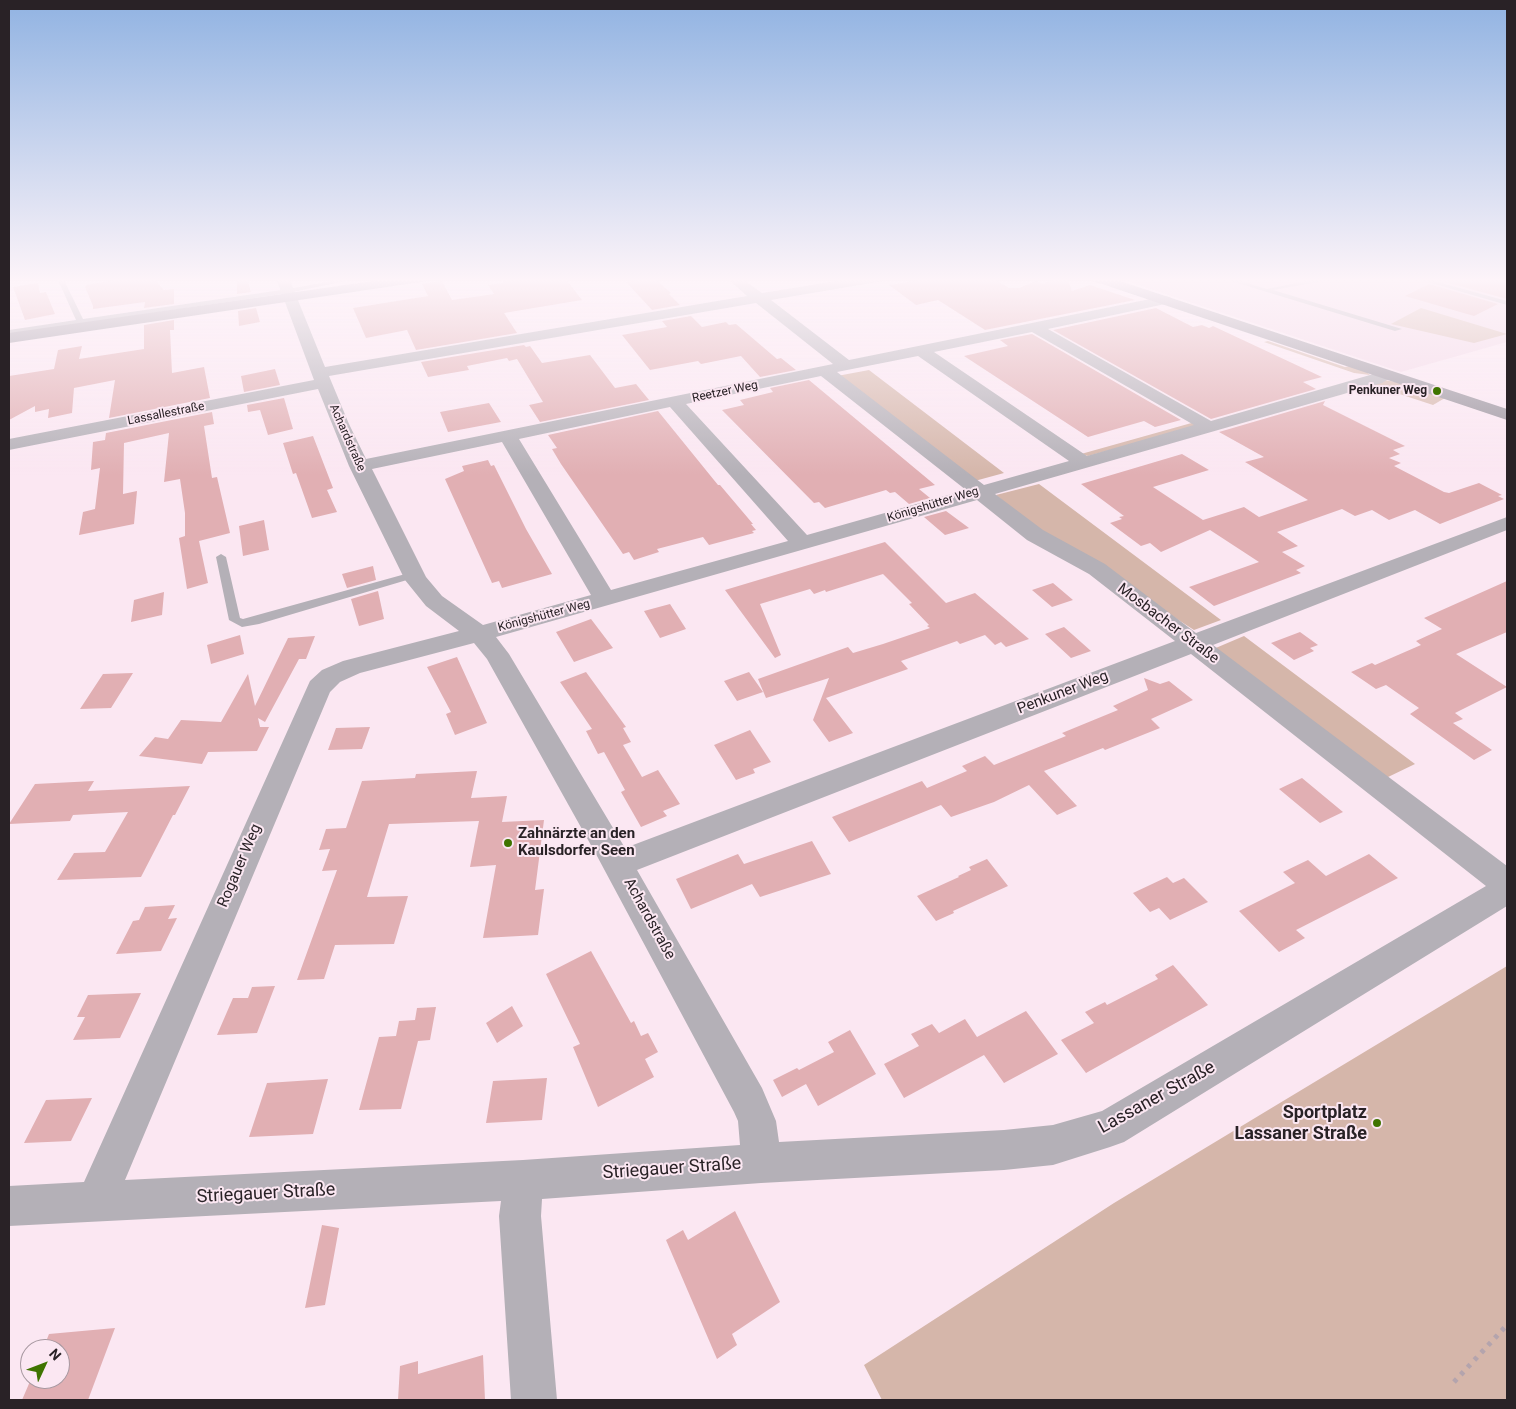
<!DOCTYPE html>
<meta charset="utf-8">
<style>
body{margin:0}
#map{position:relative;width:1516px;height:1409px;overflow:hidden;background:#fbe7f2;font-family:Roboto,sans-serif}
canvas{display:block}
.frame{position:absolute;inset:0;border:10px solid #292226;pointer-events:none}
.north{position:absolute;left:20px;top:1339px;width:50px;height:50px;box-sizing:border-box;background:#fbe7f2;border:1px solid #a798a0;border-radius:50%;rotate:47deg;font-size:14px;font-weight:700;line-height:20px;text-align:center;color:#292226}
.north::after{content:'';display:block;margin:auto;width:18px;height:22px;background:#3f7400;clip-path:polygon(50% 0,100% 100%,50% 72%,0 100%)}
</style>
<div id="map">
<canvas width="1516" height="1409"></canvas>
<div class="frame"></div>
<div class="north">N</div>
</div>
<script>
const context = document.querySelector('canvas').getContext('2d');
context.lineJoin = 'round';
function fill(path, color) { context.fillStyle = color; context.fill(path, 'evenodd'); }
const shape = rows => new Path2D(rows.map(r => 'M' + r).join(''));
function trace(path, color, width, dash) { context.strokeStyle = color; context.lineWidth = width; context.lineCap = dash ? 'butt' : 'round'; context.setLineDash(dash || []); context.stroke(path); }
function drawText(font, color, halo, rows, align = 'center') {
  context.font = font + ' Roboto,sans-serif'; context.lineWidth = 4; context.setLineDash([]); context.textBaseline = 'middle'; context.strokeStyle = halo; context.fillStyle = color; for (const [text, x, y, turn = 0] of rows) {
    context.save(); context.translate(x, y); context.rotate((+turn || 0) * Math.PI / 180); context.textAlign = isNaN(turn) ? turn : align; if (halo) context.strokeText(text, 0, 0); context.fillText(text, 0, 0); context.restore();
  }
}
const built = shape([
 [1117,278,1502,278,1507,279,1507,342,1401,372]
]);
const green = shape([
 [1421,308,1507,334,1474,343,1391,324],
 [1268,341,1345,367,1350,366,1367,372,1370,375,1354,373,1264,342],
 [869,370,1004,473,971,482,837,376],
 [1384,380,1397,382,1445,398,1433,405,1369,384],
 [1195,422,1197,426,1088,456,1081,454],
 [1039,484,1221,620,1194,630,1031,525,996,495],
 [1244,636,1415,764,1386,778,1211,650],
 [1507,966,1507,1400,882,1400,864,1365,1114,1203]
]);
const building = shape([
 [126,278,153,278,164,290,174,289,174,304,144,308,145,302,93,309,93,306,85,287,87,285],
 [237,278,247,278,251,292,237,294],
 [501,278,565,278,582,300,504,313,517,333,416,350,407,330,366,338,353,308,428,296,422,284,442,281,452,300,494,294,488,285,504,283],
 [654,278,671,293,669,294,680,305,652,310,626,282],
 [934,278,992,278,1009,288,1019,288,1036,281,1042,284,1059,278,1067,278,1072,291,1090,285,1135,300,985,330,938,300,916,305,889,285],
 [1443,278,1488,278,1507,283,1507,299,1438,280],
 [38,283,40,293,46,292,55,314,25,320,13,287],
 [1429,284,1498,304,1474,316,1405,296],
 [256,308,260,322,239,326,238,311],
 [1156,308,1193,327,1202,325,1209,328,1213,326,1322,377,1303,382,1316,389,1211,419,1053,330],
 [691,316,702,327,726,322,729,325,736,324,777,359,781,358,796,370,760,377,741,356,701,364,698,361,650,370,622,335,667,327,662,321],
 [174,320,174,330,170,330,172,373,204,367,210,398,109,418,115,380,74,388,72,413,48,418,49,409,35,412,35,406,9,420,9,376,54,369,58,350,82,346,79,359,144,349,144,325],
 [1032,334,1181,420,1155,427,1144,421,1088,437,964,356,1008,346,1000,340],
 [524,345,526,347,530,346,542,363,590,355,615,388,636,384,649,400,540,422,529,405,543,402,517,359,509,361,507,358,467,366,469,370,428,377,421,362],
 [275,369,280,385,244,392,241,376],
 [809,380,935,485,919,489,930,498,909,504,895,492,890,493,886,490,825,508,819,502,814,503,722,410,744,405,740,400,773,392,770,388],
 [284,398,293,429,268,435,260,410,248,412,247,405],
 [1325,401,1323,405,1405,446,1393,450,1400,454,1389,458,1401,463,1394,466,1444,492,1449,493,1479,483,1502,495,1498,496,1504,499,1440,524,1415,510,1389,520,1372,510,1355,516,1342,509,1277,532,1298,546,1282,552,1305,566,1296,570,1301,573,1214,606,1189,587,1259,562,1210,530,1161,552,1150,543,1141,546,1110,523,1122,519,1119,517,1124,516,1081,484,1182,454,1209,470,1153,487,1203,520,1244,507,1259,517,1308,500,1245,462,1264,457,1219,432],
 [489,403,501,422,448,432,440,412],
 [658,411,718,485,720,485,753,524,751,524,756,530,752,531,754,533,709,545,703,537,657,549,659,552,634,560,629,552,623,554,561,464,552,449,557,448,548,435],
 [212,412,214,424,204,426,212,478,217,477,230,533,199,541,208,583,187,589,179,538,185,536,185,513,180,479,164,482,169,433,124,443,123,494,137,491,134,524,79,535,83,512,95,509,100,468,91,470,93,442,105,440,106,433],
 [313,436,333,488,327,490,337,512,312,518,296,473,293,474,283,443],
 [488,460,491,466,494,465,526,529,552,574,502,588,499,581,492,583,445,479,464,471,462,466],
 [946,511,969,528,945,535,924,517],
 [264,520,269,550,243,556,239,526],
 [885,542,946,603,975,593,1029,639,1006,647,1001,642,995,645,985,635,960,644,957,641,901,661,908,669,826,698,853,733,829,742,813,720,829,678,766,698,758,679,848,647,853,653,883,644,930,628,927,626,929,625,909,604,912,603,883,574,826,592,825,590,814,594,810,589,760,604,781,655,775,658,725,590],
 [373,566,376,580,347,588,342,574],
 [1507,581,1507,632,1456,654,1507,687,1455,713,1463,719,1453,723,1492,750,1474,760,1410,714,1419,708,1386,685,1376,689,1351,672,1372,663,1375,665,1421,645,1416,641,1442,629,1424,618],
 [1053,583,1073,600,1052,607,1032,590],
 [378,591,384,619,359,626,351,599],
 [164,592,162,615,131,622,134,600],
 [670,604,686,629,660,638,644,611],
 [591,619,613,648,574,662,556,632],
 [1064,627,1091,651,1071,658,1045,634],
 [1300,632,1318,645,1310,648,1314,651,1294,660,1271,643],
 [240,635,244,654,211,664,207,645],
 [315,636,306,659,299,659,265,722,258,718,260,727,269,727,257,751,208,752,202,764,139,756,155,737,168,739,181,720,221,722,248,674,255,706,288,638],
 [457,657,487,723,455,735,446,714,451,712,427,667],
 [586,672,626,727,623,728,631,742,623,745,642,777,658,770,680,804,663,811,667,816,641,827,621,792,625,790,604,752,598,754,586,731,592,729,560,682],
 [749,672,763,692,737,701,724,681],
 [133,673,111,708,80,709,103,674],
 [1144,678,1160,684,1169,681,1193,700,1151,719,1160,728,1105,750,1103,748,1044,771,1077,806,1057,815,1029,785,994,802,951,817,941,805,849,842,832,817,922,781,927,788,967,771,962,766,985,756,994,765,1066,736,1062,733,1118,710,1113,706,1148,690],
 [370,727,362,749,328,750,336,728],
 [750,730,771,762,753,769,755,773,736,780,714,745],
 [477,771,471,798,507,796,502,822,544,820,535,890,544,889,538,935,483,938,496,865,470,867,479,821,389,824,367,897,408,896,394,944,335,945,324,979,297,980,337,870,322,871,330,849,319,850,326,829,346,828,362,781,415,778,416,774],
 [1302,778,1343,812,1320,823,1279,789],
 [94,781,88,791,190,786,175,815,173,815,141,877,57,880,74,853,105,852,128,812,73,815,70,821,9,824,35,784],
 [812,841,831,874,760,897,752,884,691,909,676,879,738,854,744,864],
 [1369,854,1398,878,1296,930,1305,938,1279,952,1239,911,1295,883,1283,872,1308,860,1326,876],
 [987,859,1008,886,953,911,954,913,936,921,917,896,959,877,958,876,971,870,969,867],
 [1167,877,1173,883,1184,878,1208,902,1170,920,1159,908,1150,912,1133,893],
 [175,905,168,919,177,918,161,951,116,954,133,921,139,920,145,907],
 [591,951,631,1023,634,1021,641,1036,648,1033,658,1052,645,1059,654,1077,598,1107,573,1047,580,1044,546,974],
 [1173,965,1208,1005,1086,1073,1061,1040,1094,1023,1085,1012,1105,1002,1107,1005,1158,979,1155,975],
 [275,986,257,1033,217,1035,233,998,248,998,252,987],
 [141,993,120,1038,73,1040,85,1017,77,1017,88,995],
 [512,1006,523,1026,497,1043,486,1023],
 [436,1007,430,1040,418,1041,401,1109,359,1110,379,1037,396,1036,399,1021,415,1020,417,1008],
 [1026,1011,1058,1054,1004,1083,984,1055,904,1098,884,1064,919,1046,911,1034,932,1024,939,1033,965,1019,977,1037],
 [850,1030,876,1074,818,1106,806,1084,782,1097,773,1080,797,1068,799,1070,834,1052,828,1042],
 [547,1078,542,1120,486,1123,493,1081],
 [328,1079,313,1134,249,1137,267,1083],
 [92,1098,71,1141,24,1143,46,1100],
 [735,1211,780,1302,732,1334,737,1345,717,1359,666,1240,683,1230,688,1240],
 [322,1225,339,1228,325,1305,305,1308],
 [115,1328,88,1400,22,1400,31,1379,60,1379,60,1349,43,1349,49,1334],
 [483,1355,485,1400,398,1400,400,1366,418,1361,418,1374]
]);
const path = shape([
 [1454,1382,1507,1325]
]);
const lane = shape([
 [57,278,63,278,83,319,288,289,349,278,360,278,288,293,85,323,85,327,81,329,78,329,77,324,9,334,9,330,76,320,57,278],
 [1221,278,1230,278,1267,289,1321,278,1332,278,1329,280,1273,290,1402,329,1395,331,1221,278],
 [1414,278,1423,278,1507,301,1507,305,1414,278],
 [221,554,226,557,240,618,243,619,409,573,417,573,418,575,417,577,259,624,242,627,229,620,216,557,221,554]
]);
const street = shape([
 [276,278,289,278,325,367,747,296,727,278,741,278,762,293,855,278,883,278,882,281,877,282,771,300,849,360,1165,296,1170,297,1172,300,1170,303,1048,329,1211,421,1370,375,1380,371,1392,371,1394,374,1392,377,1382,383,995,494,1043,530,1105,564,1196,633,1507,517,1507,530,1213,645,1507,866,1507,906,1124,1142,1110,1147,1053,1165,1004,1170,761,1183,542,1199,541,1216,557,1400,511,1400,499,1216,501,1201,9,1226,9,1186,84,1182,310,681,322,670,343,661,459,631,426,606,405,580,349,466,318,389,9,450,9,439,314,380,276,278],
 [756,303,833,364,366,459,349,424,329,376,756,303],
 [1032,332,1194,425,1087,456,934,352,1032,332],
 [918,356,1069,461,984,485,837,372,918,356],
 [821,376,966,490,807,535,686,404,821,376],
 [670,407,788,541,611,590,519,439,670,407],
 [502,442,591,595,483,625,442,596,426,577,372,469,502,442],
 [977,500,1027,540,1089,574,1175,641,625,848,509,654,496,637,977,500],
 [474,643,487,659,597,856,734,1112,738,1121,740,1145,523,1160,125,1180,330,692,340,682,360,673,474,643],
 [1191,654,1486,886,1102,1111,1053,1125,1004,1130,779,1142,776,1121,762,1088,637,870,1191,654]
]);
const secondary = shape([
 [394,278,428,278,426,281,421,282,9,343,9,333,394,278],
 [1091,278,1111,278,1507,409,1507,420,1093,281,1091,278]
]);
const markers = [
 [1437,391,5,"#3f7400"],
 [508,843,5,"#3f7400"],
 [1377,1123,5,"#3f7400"]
];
const farPoinames = [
 ["Penkuner Weg",1427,391]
];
const farStreetnames = [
 ["Reetzer Weg",725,392,-12],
 ["Lassallestraße",166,414,-11],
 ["Achardstraße",347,438,66],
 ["Königshütter Weg",933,505,-17],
 ["Königshütter Weg",544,616,-15]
];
const streetNames = [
 ["Mosbacher Straße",1168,624,37],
 ["Penkuner Weg",1063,693,-21],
 ["Rogauer Weg",240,866,-67],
 ["Achardstraße",649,919,61]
];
const poiNames = [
 ["Zahnärzte an den",518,834],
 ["Kaulsdorfer Seen",518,851]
];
const nearStreetnames = [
 ["Lassaner Straße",1157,1098,-29],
 ["Striegauer Straße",672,1169,-4],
 ["Striegauer Straße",266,1194,-3]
];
const nearPoinames = [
 ["Sportplatz",1367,1113],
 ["Lassaner Straße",1367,1134]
];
fill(built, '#f3d8e7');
fill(green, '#d5b6aa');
fill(building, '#e1afb3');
trace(path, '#b4a4ad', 5, [4, 6]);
fill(lane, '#b4b0b7');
fill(street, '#b4b0b7');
fill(secondary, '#98929c');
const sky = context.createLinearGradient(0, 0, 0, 475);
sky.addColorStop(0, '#91b3e2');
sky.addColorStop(0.59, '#fdf4f9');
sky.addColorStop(1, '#fdf4f900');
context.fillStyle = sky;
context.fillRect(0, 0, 1516, 475);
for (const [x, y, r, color] of markers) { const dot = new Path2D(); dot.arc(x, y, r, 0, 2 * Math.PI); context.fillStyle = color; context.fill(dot); trace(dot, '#fbe7f2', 2); }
drawText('bold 12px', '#292226', '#fbe7f2', farPoinames, 'right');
drawText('12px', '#292226', '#fbe7f2', farStreetnames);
drawText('15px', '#292226', '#fbe7f2', streetNames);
drawText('bold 15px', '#292226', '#fbe7f2', poiNames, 'left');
drawText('18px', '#292226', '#fbe7f2', nearStreetnames);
drawText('bold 18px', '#292226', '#fbe7f2', nearPoinames, 'right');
</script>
